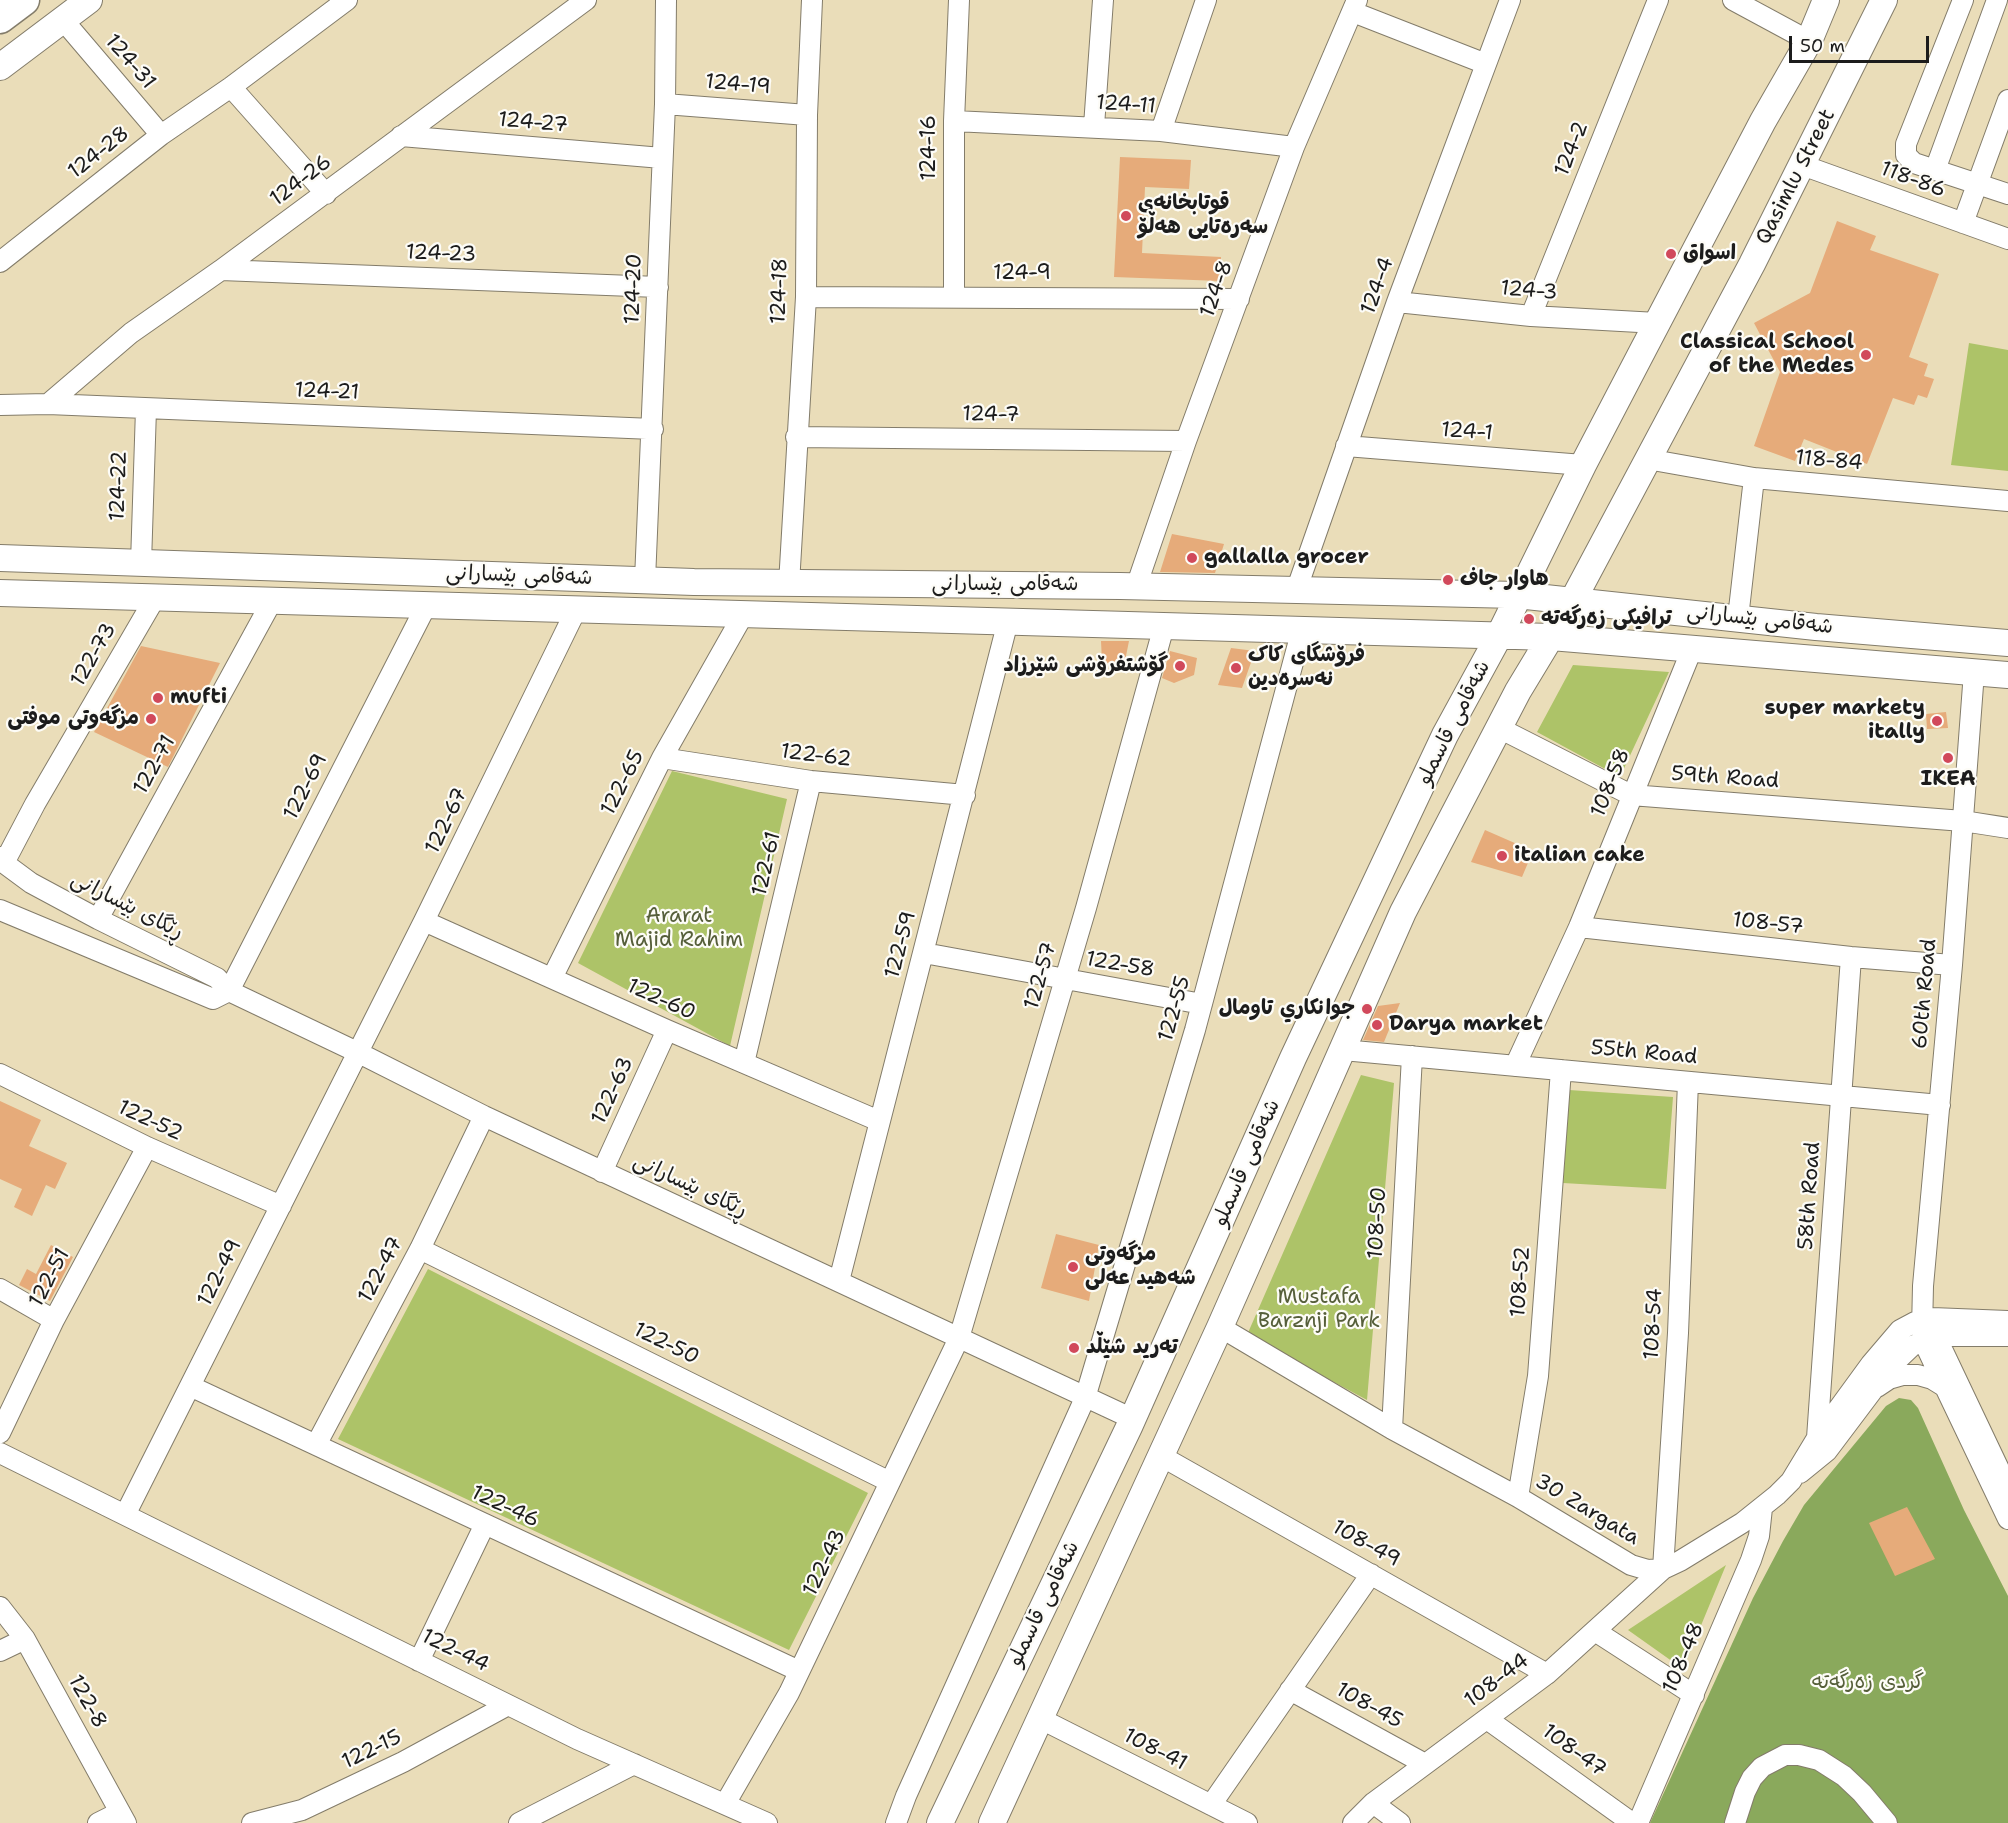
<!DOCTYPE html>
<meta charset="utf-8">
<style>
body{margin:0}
#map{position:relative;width:2008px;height:1823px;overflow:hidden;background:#eaddb9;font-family:"Shantell Sans",sans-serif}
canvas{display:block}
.scale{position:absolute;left:1789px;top:36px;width:140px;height:27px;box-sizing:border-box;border:3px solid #1c1c1c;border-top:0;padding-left:8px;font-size:18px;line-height:21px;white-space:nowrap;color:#1c1c1c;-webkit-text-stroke:4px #fdfcf7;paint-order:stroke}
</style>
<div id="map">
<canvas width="2008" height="1823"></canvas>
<div class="scale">50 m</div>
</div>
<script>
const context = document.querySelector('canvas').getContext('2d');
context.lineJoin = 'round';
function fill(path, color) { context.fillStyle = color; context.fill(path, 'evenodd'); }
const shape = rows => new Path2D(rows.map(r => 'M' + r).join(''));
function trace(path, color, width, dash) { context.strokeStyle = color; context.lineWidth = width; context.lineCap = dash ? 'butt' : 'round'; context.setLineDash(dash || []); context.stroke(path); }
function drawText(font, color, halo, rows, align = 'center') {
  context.font = font + ' "Shantell Sans","Playpen Sans Arabic",sans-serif'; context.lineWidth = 4.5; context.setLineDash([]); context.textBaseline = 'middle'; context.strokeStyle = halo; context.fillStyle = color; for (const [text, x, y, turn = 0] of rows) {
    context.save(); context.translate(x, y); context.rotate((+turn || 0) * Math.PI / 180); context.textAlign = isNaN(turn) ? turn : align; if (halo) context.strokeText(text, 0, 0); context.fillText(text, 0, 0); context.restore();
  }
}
const green = shape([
 [1969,343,2008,350,2008,471,1951,465],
 [1573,665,1669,672,1620,777,1537,732],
 [672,771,787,799,730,1046,578,963],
 [1361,1075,1394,1083,1367,1400,1247,1335],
 [1569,1090,1673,1097,1666,1189,1563,1183],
 [428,1269,868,1493,789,1650,338,1439],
 [1726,1565,1683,1669,1628,1630]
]);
const forest = shape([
 [1899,1398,1911,1400,1918,1408,1964,1510,2008,1596,2008,1823,1650,1823,1753,1598,1783,1541,1804,1505,1886,1406]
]);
const building = shape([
 [1120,157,1191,160,1189,189,1145,187,1142,253,1221,257,1220,281,1114,277],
 [1837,221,1876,236,1870,250,1939,274,1909,357,1928,364,1924,376,1934,379,1927,398,1918,395,1914,405,1893,398,1867,464,1804,439,1795,461,1754,446,1780,372,1754,323,1810,293],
 [1172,534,1224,544,1215,573,1160,572],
 [1101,641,1129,641,1124,666,1102,662],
 [141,646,220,663,168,767,94,732],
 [1231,648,1255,651,1242,688,1218,685],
 [1170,651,1197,658,1194,675,1174,683,1162,678],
 [1946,712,1948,728,1927,729,1926,714],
 [1485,830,1533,851,1522,877,1471,862],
 [1400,1003,1384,1042,1363,1040,1378,1006],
 [0,1101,41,1120,29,1146,67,1163,55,1189,46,1185,32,1216,14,1207,22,1189,0,1179],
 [1056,1234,1099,1245,1089,1301,1041,1288],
 [51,1245,73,1257,50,1301,19,1285,27,1269,36,1274],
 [1907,1507,1935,1559,1895,1576,1869,1523]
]);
const minor = shape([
 [1733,0,1809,41],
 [1963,0,1906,144,1906,155,1914,163,2008,194],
 [1353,12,1486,64],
 [63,20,161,135],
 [231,87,326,194],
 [665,104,807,115],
 [954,121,1161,131,1294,147],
 [1094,126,1103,0],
 [1161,131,1206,0],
 [401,136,662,158],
 [1802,165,2008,239],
 [1935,170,1997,0],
 [1963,223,2008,100],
 [0,262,161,135,231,87,347,0],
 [221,270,658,287],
 [806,297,1239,299],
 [954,297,954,121,959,0],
 [1397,302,1531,316,1657,323],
 [1531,316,1658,0],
 [48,404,131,333,221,270,586,0],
 [0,405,48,404,653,429],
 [796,437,1186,441],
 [1346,446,1583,465],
 [1647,459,1754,478,2008,501],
 [141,563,146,409],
 [645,580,665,104,666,0],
 [789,584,806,297,807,115,812,0],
 [1136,587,1186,441,1294,147,1357,0],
 [1296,591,1397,302,1510,0],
 [1738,618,1754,478],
 [1974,672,1952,965,1923,1286,1922,1330,1923,1340,1945,1387,2008,1519],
 [1499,728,1631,795,1963,821,2008,828],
 [662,758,811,781,965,795],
 [0,857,4,863,31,883,98,919,217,978,229,991,359,1053,484,1116,1133,1419],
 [4,863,35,804,155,598],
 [0,910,213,999,229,991],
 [98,919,272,601],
 [424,921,667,1030,879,1121],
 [1579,927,1851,957,1952,965],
 [924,953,1202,1004],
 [552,978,662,758,743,615],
 [229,991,426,606],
 [1343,1050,1940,1105],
 [744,1063,811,781],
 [1515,1066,1579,927,1692,649],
 [0,1074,147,1147,281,1206],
 [602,1172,667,1030],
 [420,1249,890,1482],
 [839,1281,1008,621],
 [0,1289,54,1320],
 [1220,1327,1392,1429,1518,1497,1631,1565,1648,1570,1663,1569,1680,1561,1742,1523,1777,1495,1791,1481,1817,1438,1871,1364,1900,1330,1915,1322,1932,1318,2008,1321],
 [1932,1328,2008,1488],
 [190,1386,799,1671],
 [1877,1387,1889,1379,1903,1375,1918,1375,1932,1379,1945,1387],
 [1392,1429,1412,1056],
 [0,1433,54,1320,147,1147],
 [1817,1438,1851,957],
 [316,1445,420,1249,484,1116],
 [0,1453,577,1739,767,1823],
 [1161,1456,1547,1674],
 [1800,1473,1827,1451,1891,1366,1912,1346,1937,1336,2008,1336],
 [1518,1497,1538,1376,1561,1070],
 [125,1515,424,921,576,610],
 [0,1607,25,1639,126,1823],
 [1595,1631,1694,1695],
 [0,1651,25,1639],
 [419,1661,485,1524],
 [1290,1690,1425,1764],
 [1041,1719,1247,1823],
 [1487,1719,1632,1823],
 [1373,1803,1400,1823],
 [725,1804,789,1693,959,1338,1086,908,1164,626],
 [1211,1805,1371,1574],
 [98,1823,120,1812],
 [252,1823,302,1810,403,1762,508,1705],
 [519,1823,634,1764],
 [896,1823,906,1796,1085,1398,1195,1030,1302,629],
 [1353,1823,1373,1803,1547,1674,1663,1569,1678,1333,1688,1082],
 [1638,1823,1751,1560,1759,1536,1762,1508],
 [1735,1823,1745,1792,1752,1778,1762,1767,1785,1755,1799,1755,1819,1760,1844,1776,1862,1793,1887,1823]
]);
const major = shape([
 [0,67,89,0],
 [0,558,694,582,1120,586,1517,595,1816,627,2008,643],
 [0,593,1551,637,2008,675],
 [940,1823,1129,1427,1293,1058,1445,735,1499,636,1583,465,1643,350,1763,121,1809,41,1826,0],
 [992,1823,1220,1327,1403,912,1518,691,1573,600,1752,264,1884,0]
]);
const highway = shape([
 [0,18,24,0]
]);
const markers = [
 [1126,216,6,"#d1495b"],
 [1671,254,6,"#d1495b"],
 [1866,355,6,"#d1495b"],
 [1192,558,6,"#d1495b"],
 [1448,580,6,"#d1495b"],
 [1529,619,6,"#d1495b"],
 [1180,666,6,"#d1495b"],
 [1236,668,6,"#d1495b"],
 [158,698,6,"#d1495b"],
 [151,719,6,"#d1495b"],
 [1937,721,6,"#d1495b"],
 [1948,758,6,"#d1495b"],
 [1502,856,6,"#d1495b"],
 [1367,1009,6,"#d1495b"],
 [1377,1025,6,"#d1495b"],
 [1073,1267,6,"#d1495b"],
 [1074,1348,6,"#d1495b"]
];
const streetNames = [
 ["124-31",130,62,49],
 ["124-19",738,85,5],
 ["124-11",1126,105,4],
 ["124-27",533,123,5],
 ["124-16",930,148,-90],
 ["124-2",1572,149,-68],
 ["124-28",99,153,-38],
 ["Qasimlu Street",1796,177,-63],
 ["118-86",1913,180,20],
 ["124-26",301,181,-37],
 ["124-23",441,254,2],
 ["124-9",1022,274],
 ["124-4",1378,286,-70],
 ["124-20",634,289,-88],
 ["124-8",1217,289,-70],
 ["124-18",780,291,-88],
 ["124-3",1529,291,5],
 ["124-21",327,392,2],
 ["124-7",991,415,1],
 ["124-1",1467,432,4],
 ["118-84",1829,461,5],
 ["124-22",119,486,-88],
 ["شەقامی بێسارانی",519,576,2],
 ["شەقامی بێسارانی",1005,585],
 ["شەقامی بێسارانی",1760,620,6],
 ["122-73",94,655,-60],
 ["شەقامی قاسملو",1454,723,-63],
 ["122-62",816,756,7],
 ["122-71",155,765,-61],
 ["59th Road",1725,778,4],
 ["122-65",623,783,-63],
 ["108-58",1611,783,-68],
 ["122-69",306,787,-63],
 ["122-67",447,821,-64],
 ["122-61",767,864,-77],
 ["ڕێگای بێسارانی",127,906,27],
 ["108-57",1768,924,6],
 ["122-59",901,945,-75],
 ["122-58",1120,965,10],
 ["122-57",1041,976,-74],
 ["60th Road",1925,994,-85],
 ["122-60",661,1000,24],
 ["122-55",1175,1009,-74],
 ["55th Road",1644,1053,5],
 ["122-63",613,1091,-65],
 ["122-52",150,1121,25],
 ["شەقامی قاسملو",1247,1163,-66],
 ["ڕێگای بێسارانی",690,1186,25],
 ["58th Road",1810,1196,-86],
 ["108-50",1378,1223,-87],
 ["122-47",381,1270,-62],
 ["122-49",220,1273,-63],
 ["122-51",50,1278,-62],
 ["108-52",1521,1282,-86],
 ["108-54",1654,1324,-87],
 ["122-50",666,1344,26],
 ["122-46",505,1507,25],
 ["30 Zargata",1587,1510,31],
 ["108-49",1366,1544,29],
 ["122-43",825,1563,-64],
 ["شەقامی قاسملو",1044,1604,-64],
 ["122-44",455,1651,26],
 ["108-48",1684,1658,-67],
 ["108-44",1497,1681,-37],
 ["122-8",87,1702,61],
 ["108-45",1369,1706,29],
 ["122-15",372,1750,-26],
 ["108-41",1155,1750,27],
 ["108-47",1574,1751,36]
];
const poiNames = [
 ["قوتابخانەی",1138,204],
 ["سەرەتایی هەڵۆ",1138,228],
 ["اسواق",1683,254],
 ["Classical School",1854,343,"right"],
 ["of the Medes",1854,367,"right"],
 ["gallalla grocer",1204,558],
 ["هاوار جاف",1460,580],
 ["ترافیکی زەرگەتە",1541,619],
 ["فرۆشگای کاک",1248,656],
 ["نەسرەدین",1248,680],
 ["گۆشتفرۆشی شێرزاد",1168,666,"right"],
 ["mufti",170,698],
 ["super markety",1925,709,"right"],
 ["itally",1925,733,"right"],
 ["مزگەوتی موفتی",139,719,"right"],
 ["IKEA",1948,780,"center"],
 ["italian cake",1514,856],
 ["جوانكاري تاومال",1355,1009,"right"],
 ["Darya market",1389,1025],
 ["مزگەوتی",1085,1255],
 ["شەهید عەلی",1085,1279],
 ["تەرید شێڵد",1086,1348]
];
const parkNames = [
 ["Ararat",679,917],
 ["Majid Rahim",679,941],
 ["Mustafa",1319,1298],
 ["Barznji Park",1319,1322],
 ["گردی زەرگەتە",1868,1683]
];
fill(green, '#adc368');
fill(forest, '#8aa95c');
fill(building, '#e6ab7a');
trace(minor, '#837c6a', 22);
trace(major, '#837c6a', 28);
trace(highway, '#837c6a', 33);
trace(minor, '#fff', 20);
trace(major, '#fff', 26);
trace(highway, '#fff', 30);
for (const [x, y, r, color] of markers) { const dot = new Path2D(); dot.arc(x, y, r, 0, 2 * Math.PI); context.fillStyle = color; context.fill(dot); trace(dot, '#fdfcf7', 2); }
drawText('21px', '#1c1c1c', '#fdfcf7', streetNames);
drawText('bold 21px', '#1c1c1c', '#fdfcf7', poiNames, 'left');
drawText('21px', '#565f3a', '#fdfcf7', parkNames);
</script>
